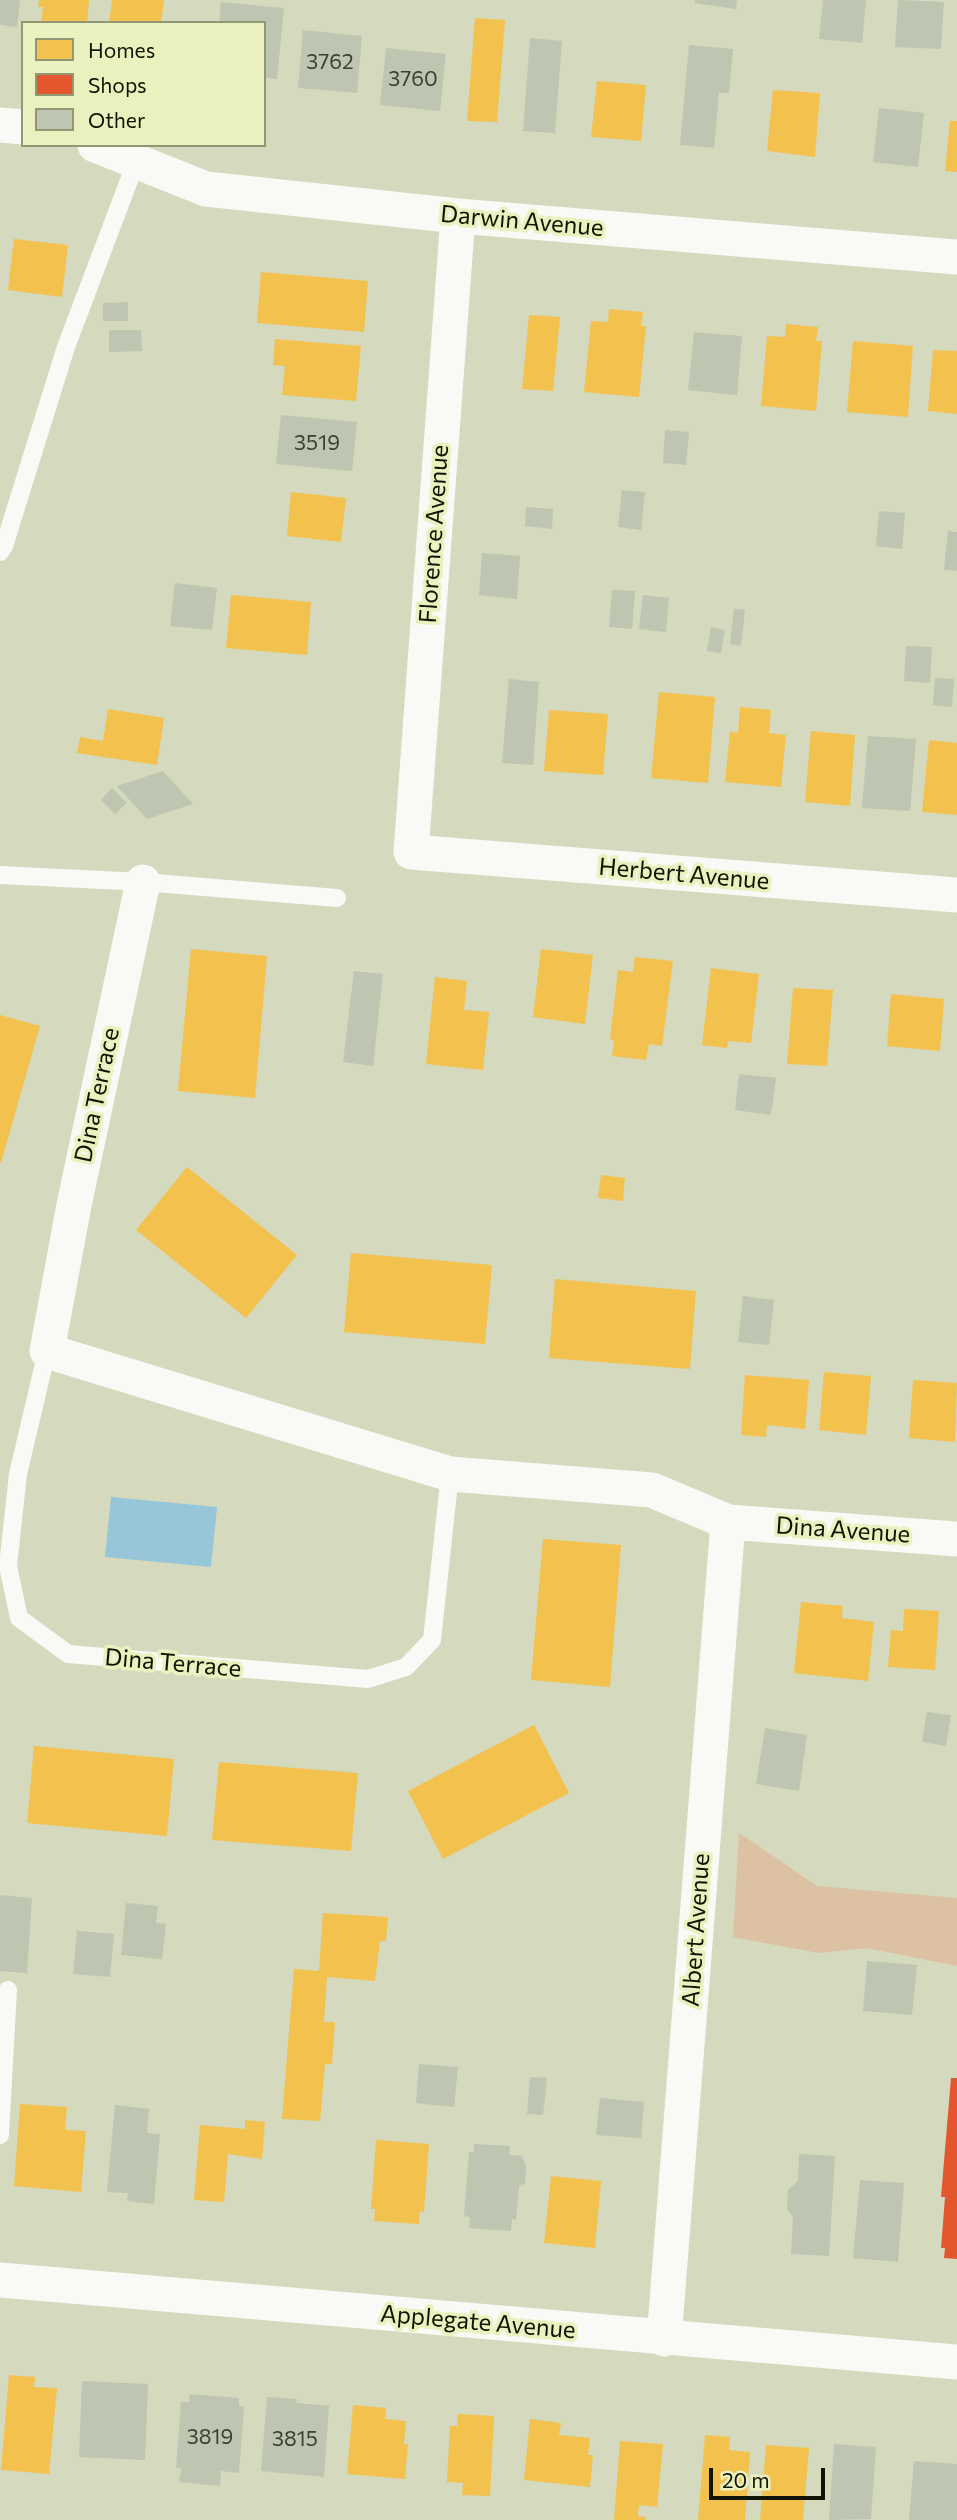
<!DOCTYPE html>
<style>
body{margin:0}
#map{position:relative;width:957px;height:2520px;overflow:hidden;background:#d5d9bd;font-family:Commissioner,sans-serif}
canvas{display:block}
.legend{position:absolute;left:21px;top:21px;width:245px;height:126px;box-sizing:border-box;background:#eaf1bf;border:2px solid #939874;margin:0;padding:9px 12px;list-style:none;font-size:21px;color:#111303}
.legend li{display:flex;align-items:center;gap:14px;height:35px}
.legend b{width:35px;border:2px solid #939874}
.scale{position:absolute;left:709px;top:2468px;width:116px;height:32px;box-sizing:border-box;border:4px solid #111303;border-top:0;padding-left:9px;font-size:21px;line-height:24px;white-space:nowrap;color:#111303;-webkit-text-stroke:5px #eaf1bf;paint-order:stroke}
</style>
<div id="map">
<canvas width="957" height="2520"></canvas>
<ul class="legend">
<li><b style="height:19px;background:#f2c14e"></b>Homes</li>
<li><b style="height:19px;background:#e4572e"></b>Shops</li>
<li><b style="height:19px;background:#bec5b1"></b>Other</li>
</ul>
<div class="scale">20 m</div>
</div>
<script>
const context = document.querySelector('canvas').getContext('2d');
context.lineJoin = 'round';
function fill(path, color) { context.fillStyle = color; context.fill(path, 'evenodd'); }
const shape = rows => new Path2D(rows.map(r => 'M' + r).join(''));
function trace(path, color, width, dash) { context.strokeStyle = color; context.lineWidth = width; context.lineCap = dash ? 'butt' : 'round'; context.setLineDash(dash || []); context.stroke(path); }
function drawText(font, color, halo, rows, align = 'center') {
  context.font = font + ' Commissioner,sans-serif'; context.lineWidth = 7; context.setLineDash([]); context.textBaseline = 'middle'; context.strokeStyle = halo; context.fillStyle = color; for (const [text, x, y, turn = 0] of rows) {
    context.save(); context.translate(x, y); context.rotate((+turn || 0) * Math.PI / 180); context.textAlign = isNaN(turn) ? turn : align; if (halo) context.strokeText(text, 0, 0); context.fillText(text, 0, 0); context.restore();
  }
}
const green = shape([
 [739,1833,817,1886,957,1898,957,1966,867,1948,819,1953,733,1937]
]);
const water = shape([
 [111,1497,217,1507,211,1567,105,1557]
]);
const homes = shape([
 [39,0,89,0,87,23,41,23,43,7,38,7],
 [112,0,164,0,161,23,109,23],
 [475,18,505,20,497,122,467,121],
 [597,81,646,85,641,141,591,137],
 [773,90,820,93,815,157,767,151],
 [950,121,957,121,957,172,945,171],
 [14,239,68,245,62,297,8,290],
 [261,272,368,281,364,332,257,323],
 [609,309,643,312,641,326,646,326,639,397,584,392,591,321,608,322],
 [529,315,560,317,553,391,522,389],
 [786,324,818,327,816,341,822,341,816,411,761,406,767,336,785,337],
 [275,339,361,346,356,401,282,395,285,366,273,365],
 [853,341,913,346,908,417,847,412],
 [933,350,957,351,957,414,928,411],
 [291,492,346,498,341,542,287,536],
 [231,595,311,602,307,655,226,648],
 [659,692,715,697,708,783,651,778],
 [740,707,771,710,769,733,786,735,781,787,725,782,730,732,738,733],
 [108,709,164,718,157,765,77,753,80,737,103,741],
 [549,710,608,714,603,775,544,771],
 [811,731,855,735,850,806,805,802],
 [929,740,957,743,957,815,922,812],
 [191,949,267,956,255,1098,178,1091],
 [541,949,593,955,585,1024,533,1017],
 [635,957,673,961,662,1046,649,1044,646,1060,612,1056,614,1040,610,1039,618,970,633,972],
 [711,968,759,974,751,1043,728,1041,727,1048,702,1045],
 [435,977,467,981,464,1010,489,1012,483,1070,426,1064],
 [793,988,833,990,827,1066,787,1064],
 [891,994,944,999,940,1051,887,1046],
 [0,1015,40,1026,1,1163,0,1162],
 [187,1167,297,1255,246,1318,136,1230],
 [601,1175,625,1178,623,1201,598,1198],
 [351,1253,492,1265,485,1344,344,1332],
 [555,1279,696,1291,690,1369,549,1358],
 [824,1372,871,1376,866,1435,819,1430],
 [745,1375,809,1380,805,1429,767,1425,766,1437,741,1435],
 [913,1380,957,1383,955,1442,909,1438],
 [543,1539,621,1545,610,1687,531,1680],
 [801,1602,843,1606,842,1618,874,1622,868,1681,794,1673],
 [904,1609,939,1611,935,1670,888,1667,891,1630,903,1631],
 [534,1725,569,1793,443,1859,408,1791],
 [34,1746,174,1759,167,1836,27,1823],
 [219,1762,358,1773,351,1851,212,1840],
 [323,1913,388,1917,386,1941,380,1941,375,1981,327,1977,324,2022,335,2022,332,2064,325,2064,320,2121,282,2119,294,1969,319,1971],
 [20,2104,67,2107,65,2130,86,2131,81,2192,14,2186],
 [245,2120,265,2122,262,2159,228,2154,224,2202,194,2200,200,2125,245,2129],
 [376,2140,429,2144,424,2212,420,2211,419,2224,374,2221,375,2209,371,2209],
 [551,2176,601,2181,595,2248,544,2243],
 [9,2375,35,2377,34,2387,57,2388,49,2474,1,2470],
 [353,2405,386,2408,385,2419,406,2421,404,2444,408,2444,405,2479,347,2474],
 [458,2414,494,2416,490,2496,462,2495,463,2483,447,2482,450,2426,457,2426],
 [530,2419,561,2423,559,2435,590,2438,588,2455,593,2455,590,2487,524,2480],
 [705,2435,730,2437,729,2450,750,2452,745,2520,698,2520],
 [620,2441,663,2444,657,2507,639,2505,638,2516,646,2517,646,2520,614,2520],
 [766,2445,809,2448,803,2520,760,2520]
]);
const shops = shape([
 [951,2078,957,2078,957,2259,944,2258,945,2248,941,2248,945,2197,941,2197]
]);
const building = shape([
 [0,0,20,0,17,27,0,25],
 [695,0,737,0,736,9,694,3],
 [823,0,866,0,862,43,819,39],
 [898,0,944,2,941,49,895,47],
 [221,2,284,8,277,79,264,78,264,23,219,23],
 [303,30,362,36,357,93,298,88],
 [530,38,562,41,555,133,523,131],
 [689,45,733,49,729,93,719,93,714,148,680,145],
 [386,48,446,54,440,111,380,105],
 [879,108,924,113,918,167,873,162],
 [128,302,128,321,103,321,103,303],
 [109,330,141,330,142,351,109,352],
 [694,332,742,336,737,395,688,390],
 [281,415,357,422,352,471,276,464],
 [665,430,689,432,686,465,663,463],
 [622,490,645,492,641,530,618,527],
 [526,507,553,509,552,529,525,526],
 [879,511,905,513,902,549,876,546],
 [948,531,957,532,957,571,944,570],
 [482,553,520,556,517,599,479,595],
 [175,583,217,588,212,630,170,626],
 [612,590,635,591,632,629,609,627],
 [643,595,669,598,666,632,639,629],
 [734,609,745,610,741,646,730,644],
 [711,627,725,630,721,653,707,651],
 [906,646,932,647,930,683,904,681],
 [935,678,954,679,952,707,933,705],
 [509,679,539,682,533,765,502,763],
 [868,736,916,739,910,811,862,808],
 [163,771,193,804,147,819,117,786],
 [112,788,127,803,115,814,101,800],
 [354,971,383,974,373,1066,343,1062],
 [739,1074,776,1078,771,1115,735,1110],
 [743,1296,774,1300,769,1345,738,1342],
 [927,1712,951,1715,946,1746,922,1742],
 [765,1728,807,1735,799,1791,756,1784],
 [0,1895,32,1898,27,1973,0,1971],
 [126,1903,158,1906,156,1923,166,1924,162,1959,121,1955],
 [77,1931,114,1934,110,1977,73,1974],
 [867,1961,917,1965,912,2015,863,2011],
 [419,2064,458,2067,454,2107,416,2103],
 [530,2077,547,2078,543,2115,527,2114],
 [600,2098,644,2102,641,2138,596,2135],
 [115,2105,149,2109,147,2133,160,2134,154,2204,127,2201,128,2193,107,2192],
 [474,2144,510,2146,509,2155,522,2156,526,2166,525,2183,519,2186,516,2220,512,2219,511,2231,469,2228,470,2217,464,2216,469,2152,474,2152],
 [799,2154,835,2156,829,2256,791,2254,793,2217,787,2209,788,2190,798,2181],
 [860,2180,904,2183,898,2262,853,2258],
 [82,2381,148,2384,145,2460,79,2457],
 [190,2394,239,2398,239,2406,244,2407,239,2473,221,2471,220,2486,179,2482,181,2468,176,2468,181,2402,189,2402],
 [267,2397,297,2399,296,2403,329,2406,324,2477,261,2471],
 [834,2444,876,2447,871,2519,829,2520],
 [914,2461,957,2464,957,2520,909,2520]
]);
const service = shape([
 [0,552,4,546,66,347,136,162],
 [0,875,143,882,337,898],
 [47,1351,18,1474,8,1566,19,1618,68,1654,368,1679,406,1667,432,1640,450,1474],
 [0,2135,8,1990]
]);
const minor = shape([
 [0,125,23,127],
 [95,145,206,189,458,216,957,257],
 [458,216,411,852,957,895],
 [143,882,74,1205,47,1351,450,1474,652,1490,728,1522,957,1539],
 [0,2280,957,2362],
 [664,2339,728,1522]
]);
const numberNames = [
 ["3762",330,62],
 ["3760",413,79],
 ["3519",317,443],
 ["3819",210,2437],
 ["3815",295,2439]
];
const streetNames = [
 ["Darwin Avenue",522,221,5],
 ["Florence Avenue",434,534,-86],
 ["Herbert Avenue",684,874,5],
 ["Dina Terrace",97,1095,-78],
 ["Dina Avenue",843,1530,4],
 ["Dina Terrace",173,1663,5],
 ["Albert Avenue",696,1930,-86],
 ["Applegate Avenue",478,2322,5]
];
fill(green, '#dcc1a2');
fill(water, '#96c6d8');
fill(homes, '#f2c14e');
fill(shops, '#e4572e');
fill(building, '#bec5b1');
trace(service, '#f9f9f5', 18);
trace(minor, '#f9f9f5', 35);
drawText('21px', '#3c402e', null, numberNames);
drawText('24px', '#111303', '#eaf1bf', streetNames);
</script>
